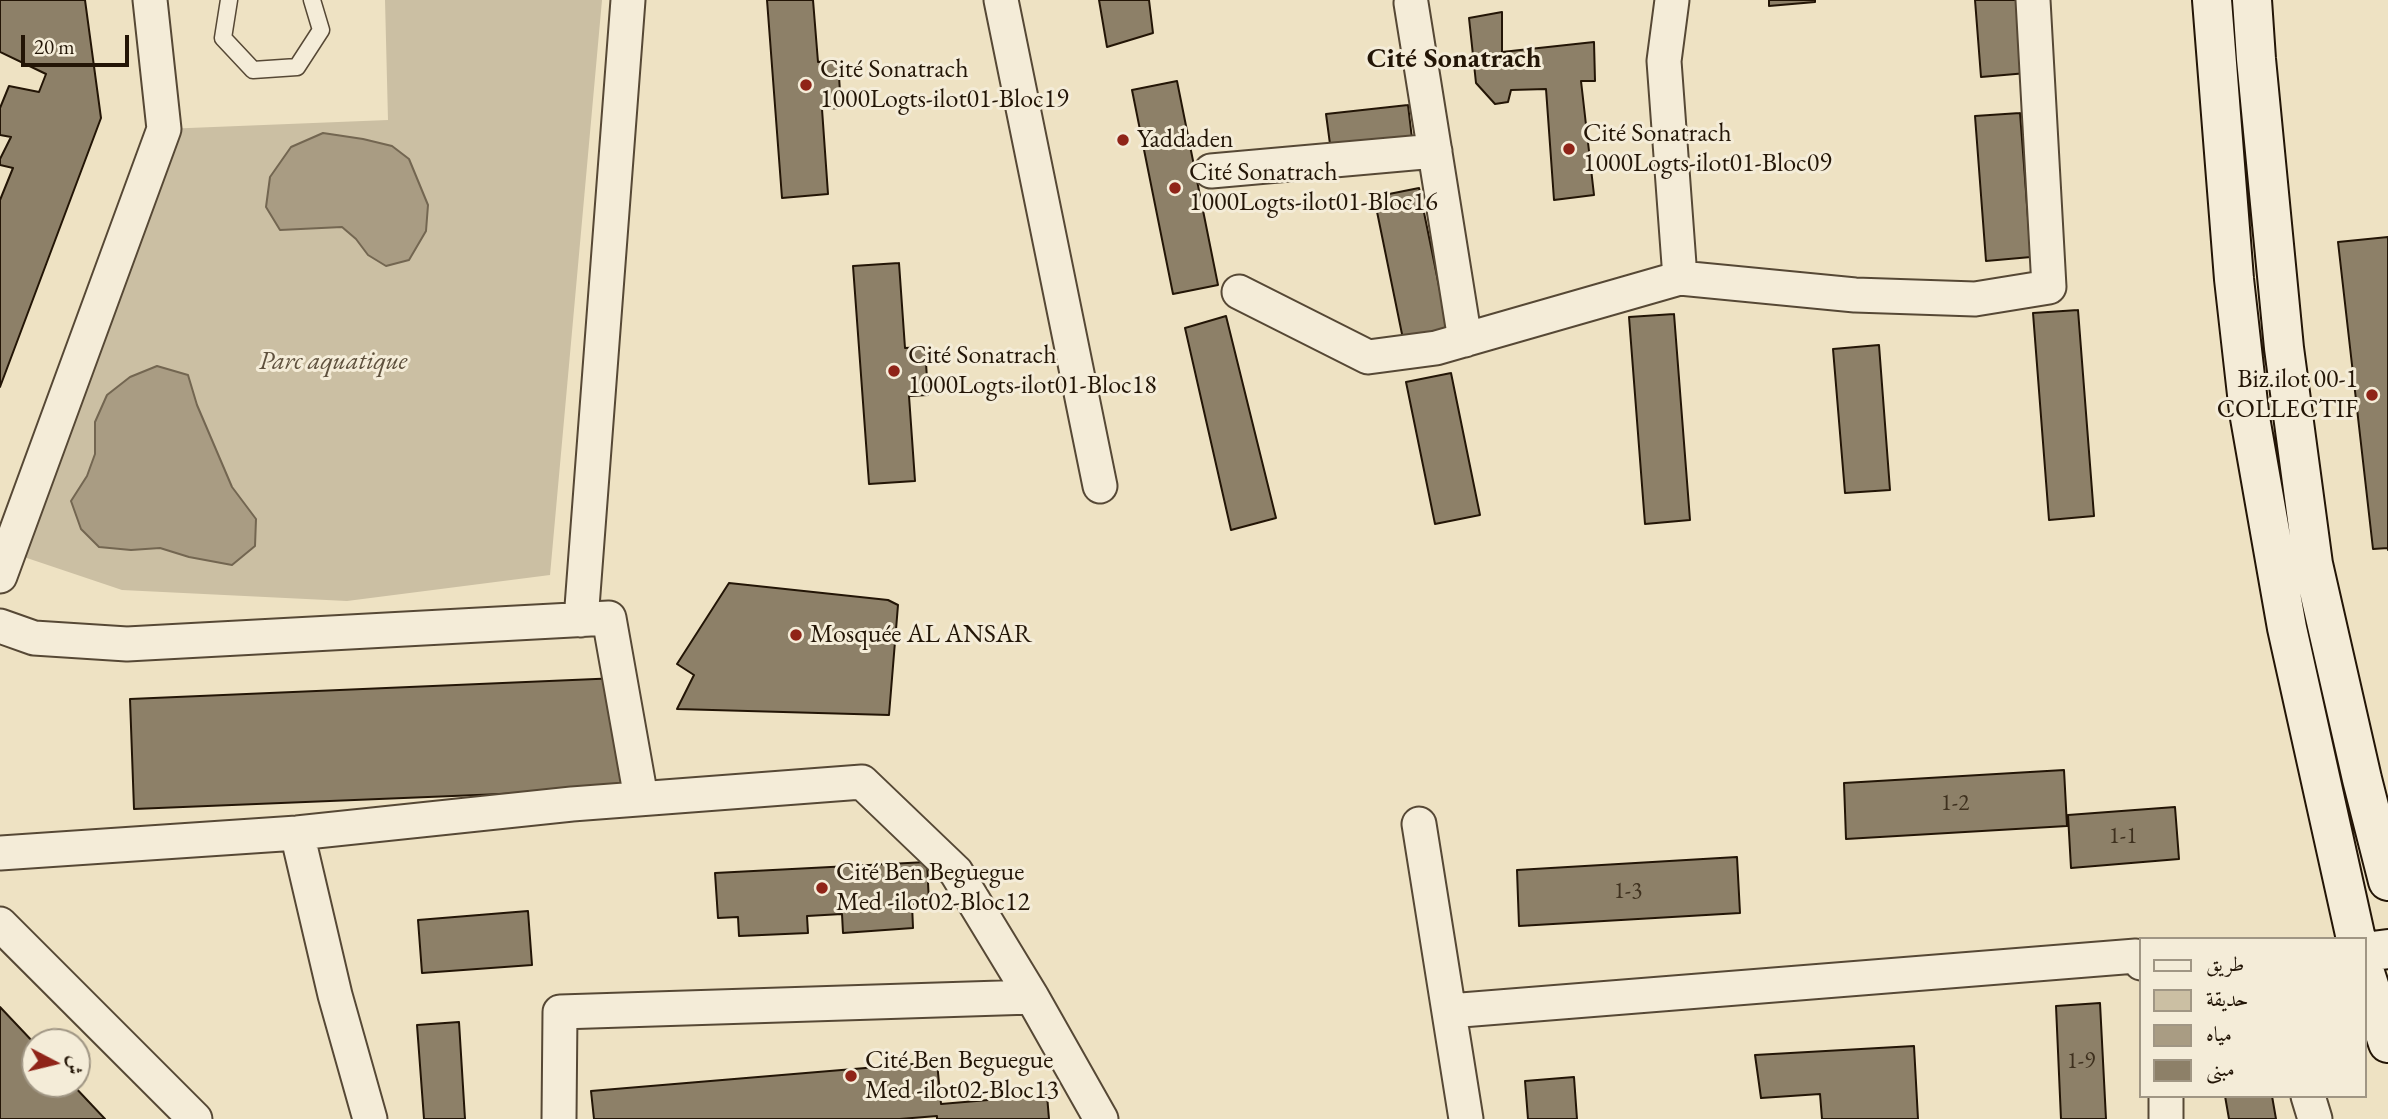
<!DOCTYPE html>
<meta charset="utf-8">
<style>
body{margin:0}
#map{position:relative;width:2388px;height:1119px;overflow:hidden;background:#eee2c3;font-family:"EB Garamond",Amiri,serif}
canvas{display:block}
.legend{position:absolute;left:2139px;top:937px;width:228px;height:161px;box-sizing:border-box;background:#f4ecd8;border:2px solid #a09684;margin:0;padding:9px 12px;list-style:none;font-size:21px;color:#231506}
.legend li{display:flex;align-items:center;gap:14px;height:35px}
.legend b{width:35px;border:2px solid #a09684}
.north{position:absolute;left:21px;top:1028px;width:70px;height:70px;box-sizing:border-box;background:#f4ecd8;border:2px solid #a09684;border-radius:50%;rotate:97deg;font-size:19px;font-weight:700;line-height:28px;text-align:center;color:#231506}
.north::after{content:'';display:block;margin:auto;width:24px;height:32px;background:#8f2418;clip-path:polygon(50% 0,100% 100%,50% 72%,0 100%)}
.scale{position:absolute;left:21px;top:35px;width:108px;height:32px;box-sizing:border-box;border:4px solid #231506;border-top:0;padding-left:9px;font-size:21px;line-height:24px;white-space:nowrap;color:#231506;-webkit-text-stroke:5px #f4ecd8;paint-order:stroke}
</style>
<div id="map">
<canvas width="2388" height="1119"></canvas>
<ul class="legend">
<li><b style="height:9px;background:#f4ecd8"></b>طريق</li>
<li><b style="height:19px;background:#cbbfa3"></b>حديقة</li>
<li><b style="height:19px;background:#a99c83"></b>مياه</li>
<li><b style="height:19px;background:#8d8068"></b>مبنى</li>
</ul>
<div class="north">ش</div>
<div class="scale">20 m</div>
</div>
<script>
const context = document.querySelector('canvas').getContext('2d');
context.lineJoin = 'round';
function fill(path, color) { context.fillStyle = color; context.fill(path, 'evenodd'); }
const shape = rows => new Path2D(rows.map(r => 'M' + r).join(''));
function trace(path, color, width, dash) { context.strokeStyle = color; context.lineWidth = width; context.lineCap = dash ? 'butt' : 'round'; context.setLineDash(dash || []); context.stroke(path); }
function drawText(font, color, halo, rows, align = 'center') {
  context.font = font + ' "EB Garamond",serif'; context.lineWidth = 6; context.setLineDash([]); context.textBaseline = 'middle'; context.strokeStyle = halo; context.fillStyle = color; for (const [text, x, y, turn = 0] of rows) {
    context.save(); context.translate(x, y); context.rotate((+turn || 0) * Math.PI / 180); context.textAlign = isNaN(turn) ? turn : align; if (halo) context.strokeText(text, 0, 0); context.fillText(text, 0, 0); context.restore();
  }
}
const green = shape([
 [385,0,602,0,550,575,347,601,122,590,18,555,164,129,388,120]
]);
const water = shape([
 [323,133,363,139,392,146,409,159,428,205,426,231,409,260,386,266,368,255,356,239,342,227,280,230,266,207,270,177,291,147,323,133],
 [157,366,188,375,197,405,232,487,256,519,255,546,232,565,189,557,160,548,131,550,99,547,81,529,71,501,87,476,95,454,95,422,107,395,130,377,157,366]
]);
const building = shape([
 [0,0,85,0,101,118,0,387,0,200,13,168,0,165,0,159,11,137,0,135,0,108,9,86,39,92,46,74,0,52,0,0],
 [767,0,813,0,818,62,838,60,841,108,822,109,828,194,782,198,767,0],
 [1099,0,1149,0,1153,33,1107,47,1099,0],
 [1769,0,1815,0,1815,2,1769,6,1769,0],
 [1975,0,2021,0,2027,73,1981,77,1975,0],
 [1502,12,1502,52,1594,42,1595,81,1581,81,1594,195,1554,200,1546,89,1511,90,1508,102,1495,104,1476,83,1469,18,1502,12],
 [1177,81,1218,285,1173,294,1132,90,1177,81],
 [1408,105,1413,147,1332,159,1326,114,1408,105],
 [2020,113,2031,257,1986,261,1975,116,2020,113],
 [1419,188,1448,330,1403,339,1374,197,1419,188],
 [2388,237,2388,550,2388,548,2373,549,2338,242,2388,237],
 [899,263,905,348,925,347,928,395,909,396,915,481,869,484,853,266,899,263],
 [2078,310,2094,516,2049,520,2033,313,2078,310],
 [1674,314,1690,520,1645,524,1629,317,1674,314],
 [1226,316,1276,518,1231,530,1185,328,1226,316],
 [1879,345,1890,490,1845,493,1833,349,1879,345],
 [1451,373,1480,515,1435,524,1406,382,1451,373],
 [729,583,888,600,898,605,889,715,677,709,694,675,677,664,729,583],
 [619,678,624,789,134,809,130,699,619,678],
 [2064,770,2067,826,1846,839,1844,783,2064,770],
 [2175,807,2179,859,2071,868,2068,815,2175,807],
 [1737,857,1740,913,1519,926,1517,870,1737,857],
 [927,862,929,903,912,904,913,928,843,933,842,914,807,916,808,933,739,936,738,917,718,918,715,873,927,862],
 [528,911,532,965,422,973,418,920,528,911],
 [2100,1003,2106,1119,2061,1119,2056,1006,2100,1003],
 [0,1007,35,1044,35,1084,72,1084,105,1119,0,1119,0,1007],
 [459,1022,465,1119,424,1119,417,1025,459,1022],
 [1914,1046,1918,1119,1822,1119,1820,1094,1761,1098,1755,1055,1914,1046],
 [937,1062,941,1104,1047,1095,1049,1119,937,1119,937,1116,900,1119,594,1119,591,1091,937,1062],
 [1574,1077,1577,1119,1528,1119,1525,1081,1574,1077],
 [2225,1096,2272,1096,2276,1119,2229,1119,2225,1096]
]);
const lane = shape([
 [229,0,223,38,253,70,297,67,321,30,312,0]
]);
const street = shape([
 [1001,0,1100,486],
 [1672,0,1664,61,1680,278],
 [1411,3,1465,340],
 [1211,171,1435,151],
 [1239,292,1368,357,1436,348,1680,278,1855,295,1975,299,2049,287,2033,0],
 [0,576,164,129,150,0],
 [581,620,628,0],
 [0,626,34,638,127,644,609,618,641,798],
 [1419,824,1466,1119],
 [297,833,335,995,370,1119],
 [0,853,297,833,572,804,862,782,956,872,1032,997],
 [0,924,195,1119],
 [1449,1011,2136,956,2141,963],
 [2166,1096,2166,1119],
 [2308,1096,2315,1119],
 [559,1119,560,1012,1032,997,1101,1119]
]);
const secondary = shape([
 [2212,0,2234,279,2249,412,2287,628,2356,939],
 [2252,0,2256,59,2284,348,2313,564,2362,779,2388,881],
 [2365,952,2388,949],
 [2365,973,2388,1043]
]);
const markers = [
 [806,85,7,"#8f2418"],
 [1123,140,7,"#8f2418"],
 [1569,149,7,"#8f2418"],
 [1175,188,7,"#8f2418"],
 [894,371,7,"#8f2418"],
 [2372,395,7,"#8f2418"],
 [796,635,7,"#8f2418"],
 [822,888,7,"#8f2418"],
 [851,1076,7,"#8f2418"]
];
const numberNames = [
 ["1-2",1955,804],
 ["1-1",2123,837],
 ["1-3",1628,892],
 ["1-9",2081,1062]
];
const poiNames = [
 ["Cité Sonatrach",820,70],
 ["1000Logts-ilot01-Bloc19",820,100],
 ["Cité Sonatrach",1583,134],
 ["1000Logts-ilot01-Bloc09",1583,164],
 ["Yaddaden",1137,140],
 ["Cité Sonatrach",1189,173],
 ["1000Logts-ilot01-Bloc16",1189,203],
 ["Cité Sonatrach",908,356],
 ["1000Logts-ilot01-Bloc18",908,386],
 ["Biz.ilot 00-1",2358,380,"right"],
 ["COLLECTIF",2358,410,"right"],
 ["Mosquée AL ANSAR",810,635],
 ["Cité Ben Beguegue",836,873],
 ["Med -ilot02-Bloc12",836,903],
 ["Cité Ben Beguegue",865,1061],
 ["Med -ilot02-Bloc13",865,1091]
];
const parkNames = [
 ["Parc aquatique",333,362]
];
const neighbourhoodNames = [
 ["Cité Sonatrach",1454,59]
];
fill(green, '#cbbfa3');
fill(water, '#a99c83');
trace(water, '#736651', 2);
fill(building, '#8d8068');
trace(building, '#231506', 2);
trace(lane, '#564835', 19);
trace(street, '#564835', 37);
trace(secondary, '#231506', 42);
trace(lane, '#f4ecd8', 16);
trace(street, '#f4ecd8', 33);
trace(secondary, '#f4ecd8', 38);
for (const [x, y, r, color] of markers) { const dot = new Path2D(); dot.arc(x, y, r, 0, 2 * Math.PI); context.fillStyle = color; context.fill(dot); trace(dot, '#f4ecd8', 2.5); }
drawText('23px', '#3e301e', null, numberNames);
drawText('26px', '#231506', '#f4ecd8', poiNames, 'left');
drawText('italic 26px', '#5e503d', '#f4ecd8', parkNames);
drawText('bold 28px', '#231506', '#f4ecd8', neighbourhoodNames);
</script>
